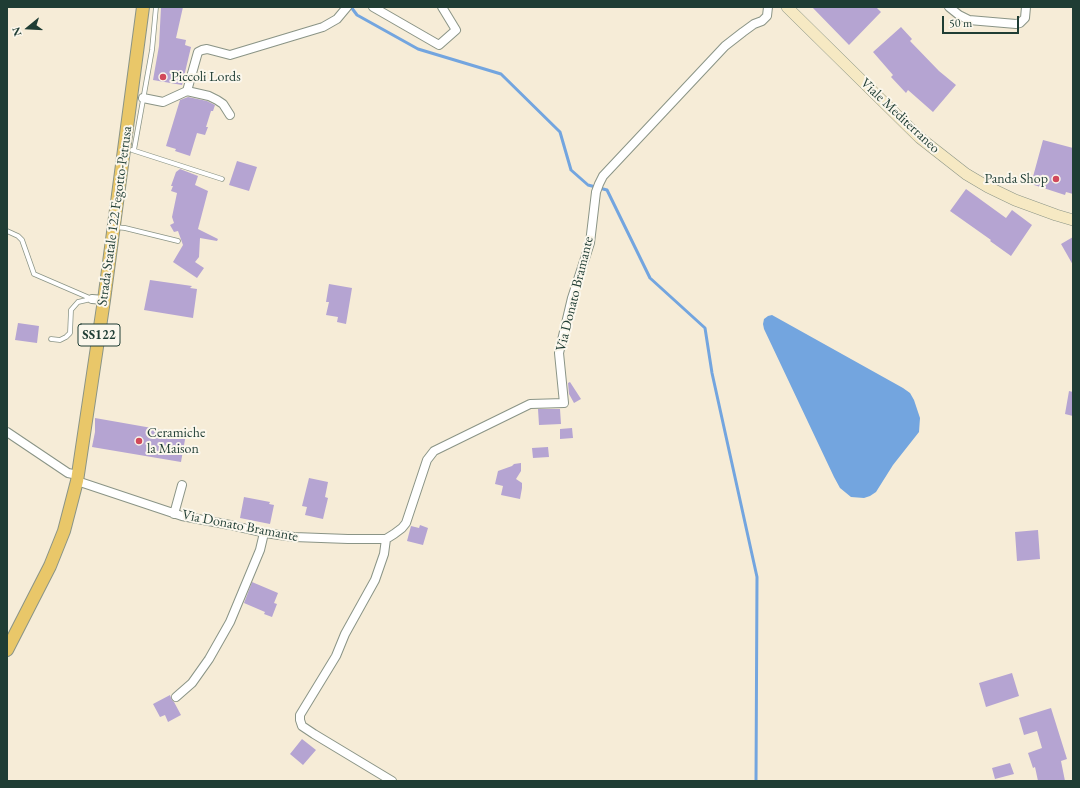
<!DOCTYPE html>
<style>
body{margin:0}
#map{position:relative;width:1080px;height:788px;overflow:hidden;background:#f6ecd7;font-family:"EB Garamond",serif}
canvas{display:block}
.frame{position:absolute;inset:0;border:8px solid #1f3d34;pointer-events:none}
.north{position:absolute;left:8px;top:8px;width:40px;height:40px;-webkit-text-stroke:3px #fbf7ec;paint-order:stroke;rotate:252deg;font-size:11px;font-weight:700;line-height:16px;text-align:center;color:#1f3d34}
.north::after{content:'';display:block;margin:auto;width:14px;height:18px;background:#1f3d34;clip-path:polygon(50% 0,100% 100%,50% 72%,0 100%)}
.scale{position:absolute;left:942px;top:16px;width:77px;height:18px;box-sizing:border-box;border:2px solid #1f3d34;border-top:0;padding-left:5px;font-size:12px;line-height:14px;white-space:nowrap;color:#1f3d34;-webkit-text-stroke:3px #fbf7ec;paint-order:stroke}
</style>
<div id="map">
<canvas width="1080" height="788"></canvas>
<div class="frame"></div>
<div class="north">N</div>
<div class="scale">50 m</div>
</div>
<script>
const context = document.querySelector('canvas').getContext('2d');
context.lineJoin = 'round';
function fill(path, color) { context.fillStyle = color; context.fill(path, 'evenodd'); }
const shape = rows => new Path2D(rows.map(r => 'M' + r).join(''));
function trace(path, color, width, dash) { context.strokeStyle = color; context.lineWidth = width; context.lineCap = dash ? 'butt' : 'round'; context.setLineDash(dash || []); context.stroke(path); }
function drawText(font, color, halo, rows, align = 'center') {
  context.font = font + ' "EB Garamond",serif'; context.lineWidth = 4; context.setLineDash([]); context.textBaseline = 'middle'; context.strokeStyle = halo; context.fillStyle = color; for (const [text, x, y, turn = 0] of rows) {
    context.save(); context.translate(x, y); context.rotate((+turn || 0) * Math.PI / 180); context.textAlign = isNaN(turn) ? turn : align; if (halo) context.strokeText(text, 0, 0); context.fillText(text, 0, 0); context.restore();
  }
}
const water = shape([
 [772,315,903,388,910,393,914,400,920,418,919,432,893,465,876,492,870,496,864,498,851,497,840,488,834,477,764,329,763,324,764,319,768,316]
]);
const stream = shape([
 [351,7,357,15,418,49,501,74,560,132,571,170,588,185,607,190,650,278,705,328,712,373,757,577,756,781]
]);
const building = shape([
 [161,7,183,7,176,38,186,40,185,45,191,47,182,85,153,80,159,46],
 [812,7,876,7,881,12,849,45],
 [901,27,912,39,910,41,939,71,956,85,933,112,908,90,906,93,891,77,893,75,873,52],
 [188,97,207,101,215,105,213,111,211,111,206,127,208,127,205,135,197,133,190,156,175,151,176,149,166,146,180,100],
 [1043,140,1073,148,1073,194,1066,192,1065,195,1031,184],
 [237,161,257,167,249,191,229,185],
 [180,169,198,176,195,185,208,191,198,229,218,239,217,241,200,238,199,257,195,262,204,268,197,278,173,262,183,245,178,231,174,232,170,225,174,223,172,217,177,193,171,191,173,186,171,186,176,172],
 [966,189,1006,218,1012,210,1032,225,1011,256,990,241,991,240,950,211],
 [1073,237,1073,265,1061,244],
 [150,280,192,286,190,288,197,289,193,318,144,310],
 [329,284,352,288,346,324,337,322,338,317,326,315,329,302,326,302],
 [18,323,39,326,37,343,15,340],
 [570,382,581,399,574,403,569,394,568,383],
 [1069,391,1073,392,1073,416,1065,414],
 [538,409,560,409,561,424,539,425],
 [95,418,186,434,181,462,92,447,95,432],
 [572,428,573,438,560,439,560,429],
 [548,447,549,457,533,458,532,448],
 [521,463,521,471,516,479,522,483,522,488,520,499,501,495,503,486,495,484,498,471,512,466,514,464],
 [309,478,328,482,325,497,328,498,323,519,305,515,307,507,302,506],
 [244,497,270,502,269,504,274,505,270,524,240,518],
 [420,525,428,528,423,545,407,541,411,526,419,528],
 [1038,530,1040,559,1017,561,1015,532],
 [252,582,278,593,274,603,277,604,272,617,264,614,265,612,244,603],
 [1012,673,1019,696,986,707,979,683],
 [170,695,172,700,174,702,181,715,168,722,165,715,160,717,153,704],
 [1051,708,1067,759,1061,761,1065,781,1038,781,1035,767,1033,768,1028,753,1042,748,1037,731,1024,735,1019,718],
 [302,739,316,750,303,765,290,754],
 [1010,763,1014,774,995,779,992,768]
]);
const lane = shape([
 [132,150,222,179],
 [134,150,152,50,156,7],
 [114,227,125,228,178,241],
 [7,231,18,236,22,240,34,274,92,299],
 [51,339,60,340,66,337,70,333,71,310,78,302,91,299]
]);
const street = shape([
 [373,7,439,45,456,30,442,7],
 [949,7,959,15,969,20,1016,24,1020,23,1025,18,1026,7],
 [187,91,209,96,217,100,223,104,230,115],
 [143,98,163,102,187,91,198,52,202,50,207,49,230,55,323,27,337,19,347,7],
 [92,299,104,300],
 [7,432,68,473,78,475],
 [77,481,182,516,230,525,265,533,294,537,348,539,386,539,394,534,402,528,406,523,427,460,434,451,530,404,564,403,559,353,572,298,590,243,596,192,599,184,603,176,725,46,743,32,754,24,762,21,767,16,768,7],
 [174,514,182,485],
 [386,539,384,554,375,580,345,634,336,656,300,715,300,720,302,726,314,734,392,781],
 [176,697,192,683,209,659,230,622,260,550,264,533]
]);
const secondary = shape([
 [787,7,920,138,966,174,988,187,1015,200,1056,215,1073,220]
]);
const primary = shape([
 [7,650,50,566,64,531,77,481,104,300,143,7]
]);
const markers = [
 [163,77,4,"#d1495b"],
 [1056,179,4,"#d1495b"],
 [139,441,4,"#d1495b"]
];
const shields = [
 [99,335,42]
];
const shieldNames = [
 ["SS122",99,335]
];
const poiNames = [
 ["Piccoli Lords",171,77],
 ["Panda Shop",1048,179,"right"],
 ["Ceramiche",147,433],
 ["la Maison",147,449]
];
const streetNames = [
 ["Viale Mediterraneo",900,116,43],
 ["Strada Statale 122 Fegotto-Petrusa",115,216,-82],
 ["Via Donato Bramante",575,294,-76],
 ["Via Donato Bramante",240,526,11]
];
fill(water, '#73a5df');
trace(stream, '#73a5df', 3);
fill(building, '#b5a4d2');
trace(lane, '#8a9486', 5.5);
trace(street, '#8a9486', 10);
trace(secondary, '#8a9486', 12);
trace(primary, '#8a9486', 14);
trace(lane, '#fff', 4);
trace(street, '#fff', 8);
trace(secondary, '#f6e9c3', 11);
trace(primary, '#e9c769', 12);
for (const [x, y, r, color] of markers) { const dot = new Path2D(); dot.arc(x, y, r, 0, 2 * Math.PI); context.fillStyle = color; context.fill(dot); trace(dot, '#fbf7ec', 1.5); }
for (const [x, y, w] of shields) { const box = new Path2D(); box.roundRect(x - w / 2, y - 11, w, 22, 3); context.fillStyle = '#fbf7ec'; context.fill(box); trace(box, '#1f3d34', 1); }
drawText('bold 13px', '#1f3d34', null, shieldNames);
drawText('14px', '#1f3d34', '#fbf7ec', poiNames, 'left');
drawText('14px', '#1f3d34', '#fbf7ec', streetNames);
</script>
